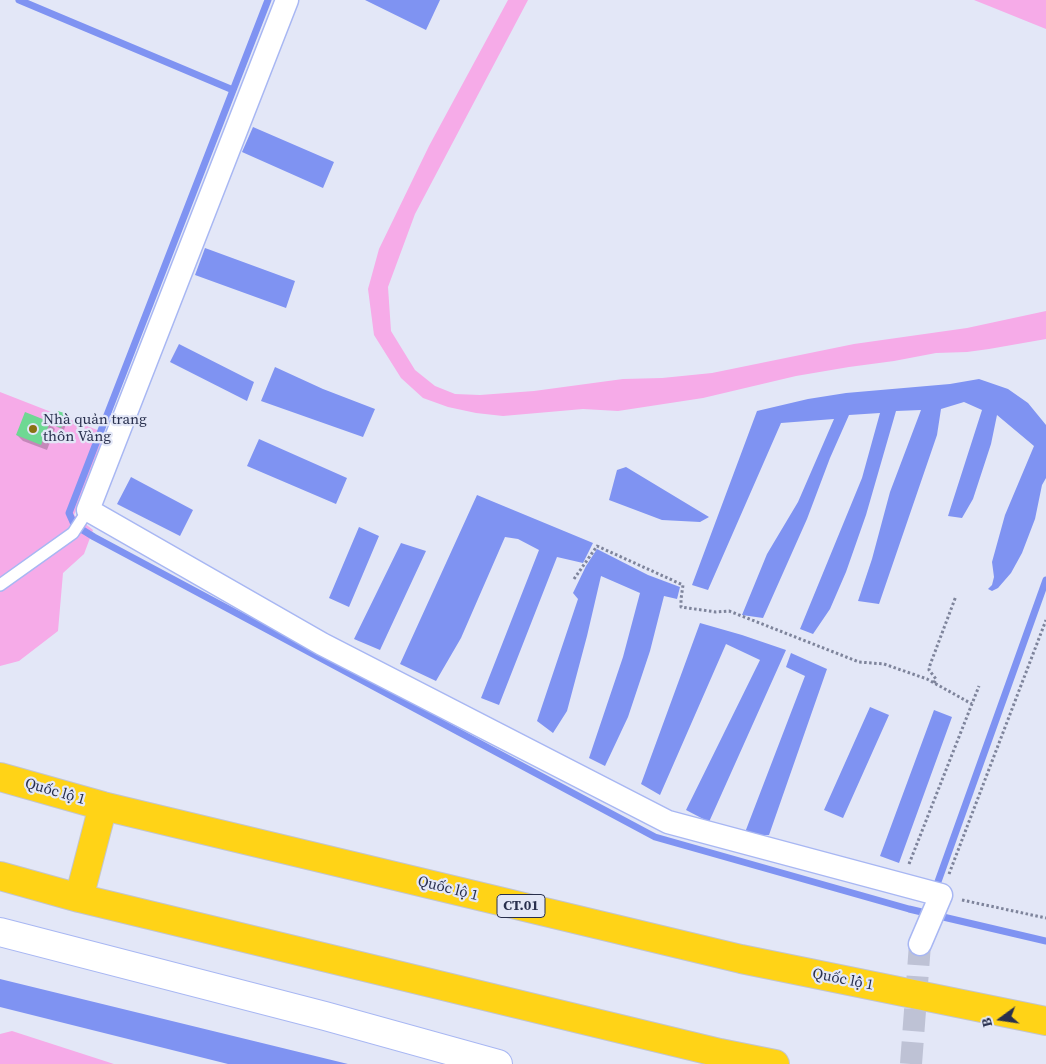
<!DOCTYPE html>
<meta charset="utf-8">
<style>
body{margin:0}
#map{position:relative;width:1046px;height:1064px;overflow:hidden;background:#e3e7f7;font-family:"Source Serif 4",serif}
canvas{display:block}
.north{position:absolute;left:976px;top:994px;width:50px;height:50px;-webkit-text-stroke:4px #e3e7f7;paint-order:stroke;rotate:256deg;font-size:14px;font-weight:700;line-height:20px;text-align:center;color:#29304e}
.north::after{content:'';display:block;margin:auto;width:18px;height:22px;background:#29304e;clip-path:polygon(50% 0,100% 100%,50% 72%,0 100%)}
</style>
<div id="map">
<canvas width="1046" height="1064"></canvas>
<div class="north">B</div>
</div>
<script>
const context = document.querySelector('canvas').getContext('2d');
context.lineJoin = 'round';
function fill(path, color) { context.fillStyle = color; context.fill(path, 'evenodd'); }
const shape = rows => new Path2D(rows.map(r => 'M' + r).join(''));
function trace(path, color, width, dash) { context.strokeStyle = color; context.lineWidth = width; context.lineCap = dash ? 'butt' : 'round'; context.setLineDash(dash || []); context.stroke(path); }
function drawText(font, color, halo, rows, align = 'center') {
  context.font = font + ' "Source Serif 4",serif'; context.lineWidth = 4.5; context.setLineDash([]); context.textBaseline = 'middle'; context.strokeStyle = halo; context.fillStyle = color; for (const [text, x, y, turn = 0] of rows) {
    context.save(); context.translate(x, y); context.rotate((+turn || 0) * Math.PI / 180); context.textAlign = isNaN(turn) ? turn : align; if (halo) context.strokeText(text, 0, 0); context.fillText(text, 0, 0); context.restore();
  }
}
const green = shape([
 [508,0,528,0,415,214,388,287,391,331,415,370,435,386,455,394,480,395,534,391,623,379,662,378,712,373,854,344,967,328,1046,311,1046,339,989,349,967,352,936,353,894,361,849,367,796,376,703,398,618,411,583,409,503,416,476,413,448,407,423,398,401,378,374,335,368,289,379,249,429,146],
 [974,0,1046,0,1046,29,989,6],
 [0,392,105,433,74,515,93,530,84,554,63,573,58,631,19,661,0,666],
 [12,1031,114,1064,0,1064,0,1034]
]);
const water = shape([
 [365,0,440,0,426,30],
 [253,127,334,162,323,188,242,152],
 [205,248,295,281,286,308,195,275],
 [179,344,254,382,247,401,170,362],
 [275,367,323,389,375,409,363,437,261,401],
 [979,379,1008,389,1028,403,1046,425,1046,478,1042,485,1035,519,1022,553,1011,573,998,588,992,591,988,589,992,585,994,577,992,562,1005,515,1034,446,997,415,991,444,973,499,962,518,948,516,982,410,964,402,941,409,937,435,879,604,858,601,872,559,890,492,921,410,896,411,866,515,846,572,830,609,813,634,800,629,862,478,880,413,849,415,830,458,807,519,763,618,742,615,767,554,798,502,834,419,781,423,708,590,692,585,757,411,808,399,846,393,950,384],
 [259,439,347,478,336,504,247,466],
 [626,467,709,517,700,522,662,520,609,500,617,470],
 [131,477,193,510,180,536,117,504],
 [477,495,593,543,583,563,557,557,499,705,481,698,539,550,518,539,505,537,461,638,436,681,400,664],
 [359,527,379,536,349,607,329,598],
 [401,543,426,551,380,650,354,639],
 [597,549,648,575,680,587,677,599,664,596,650,651,628,717,605,766,589,758,623,657,640,593,601,576,587,636,567,711,553,733,537,721,578,599,573,593,586,566],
 [700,623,742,635,786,650,709,822,686,810,760,660,726,644,660,795,641,784],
 [791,653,827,669,769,835,744,835,805,676,786,667],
 [870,707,889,715,843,818,824,810],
 [934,710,952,717,899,863,880,856],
 [0,979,348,1064,228,1064,0,1007]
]);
const shadow = shape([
 [66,415,68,418,64,430,57,427,54,424],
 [49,423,55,429,47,450,23,441,17,435]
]);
const stream = shape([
 [19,0,233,90],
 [268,0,69,513,73,522,81,529,94,537,655,837,909,909,1046,941],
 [935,890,1046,580]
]);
const building = shape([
 [58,411,67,414,61,428,53,425],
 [25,412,50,422,41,445,16,435]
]);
const streetTunnel = shape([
 [911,1064,920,944]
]);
const path = shape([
 [574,579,597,546,683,585,681,599,681,607,716,612,729,611,859,662,884,664,927,679,972,704],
 [934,683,936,679,929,670,930,665,956,596],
 [909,864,979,686],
 [949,874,1046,620],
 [962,900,1046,918]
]);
const lane = shape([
 [0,585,73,533,88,510]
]);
const street = shape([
 [287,0,88,510,322,644,668,822,941,895,920,944]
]);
const secondary = shape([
 [0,932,325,1016,498,1064]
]);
const highway = shape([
 [0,777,103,806,741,959,1046,1021],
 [0,876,79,898,720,1053,775,1064],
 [79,898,103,806]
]);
const markers = [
 [33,429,5,"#897113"]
];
const shields = [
 [521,906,48]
];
const shieldNames = [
 ["CT.01",521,906]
];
const poiNames = [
 ["Nhà quản trang",43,420],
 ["thôn Vàng",43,437]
];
const streetNames = [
 ["Quốc lộ 1",55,792,16],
 ["Quốc lộ 1",448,889,14],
 ["Quốc lộ 1",843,980,11]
];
fill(green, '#f6abe8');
fill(water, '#7f93f2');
fill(shadow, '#0003');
trace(stream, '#7f93f2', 7);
fill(building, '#6ed893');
trace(streetTunnel, '#bec2d5', 22, [22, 11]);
trace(lane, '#a8b7f3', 14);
trace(street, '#a8b7f3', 25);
trace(secondary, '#a8b7f3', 30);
trace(highway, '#c3c5cd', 30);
trace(path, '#7e849b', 3, [2.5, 2.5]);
trace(lane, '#fff', 11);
trace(street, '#fff', 22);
trace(secondary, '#fff', 28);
trace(highway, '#ffd317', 28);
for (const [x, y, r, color] of markers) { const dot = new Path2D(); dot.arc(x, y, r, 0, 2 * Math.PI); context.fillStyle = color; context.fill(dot); trace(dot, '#e3e7f7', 2); }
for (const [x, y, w] of shields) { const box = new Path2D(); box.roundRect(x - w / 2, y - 11.5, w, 23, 4); context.fillStyle = '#e3e7f7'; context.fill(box); trace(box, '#29304e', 1); }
drawText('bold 14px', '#29304e', null, shieldNames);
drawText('15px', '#29304e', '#e3e7f7', poiNames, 'left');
drawText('15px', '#29304e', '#e3e7f7', streetNames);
</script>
